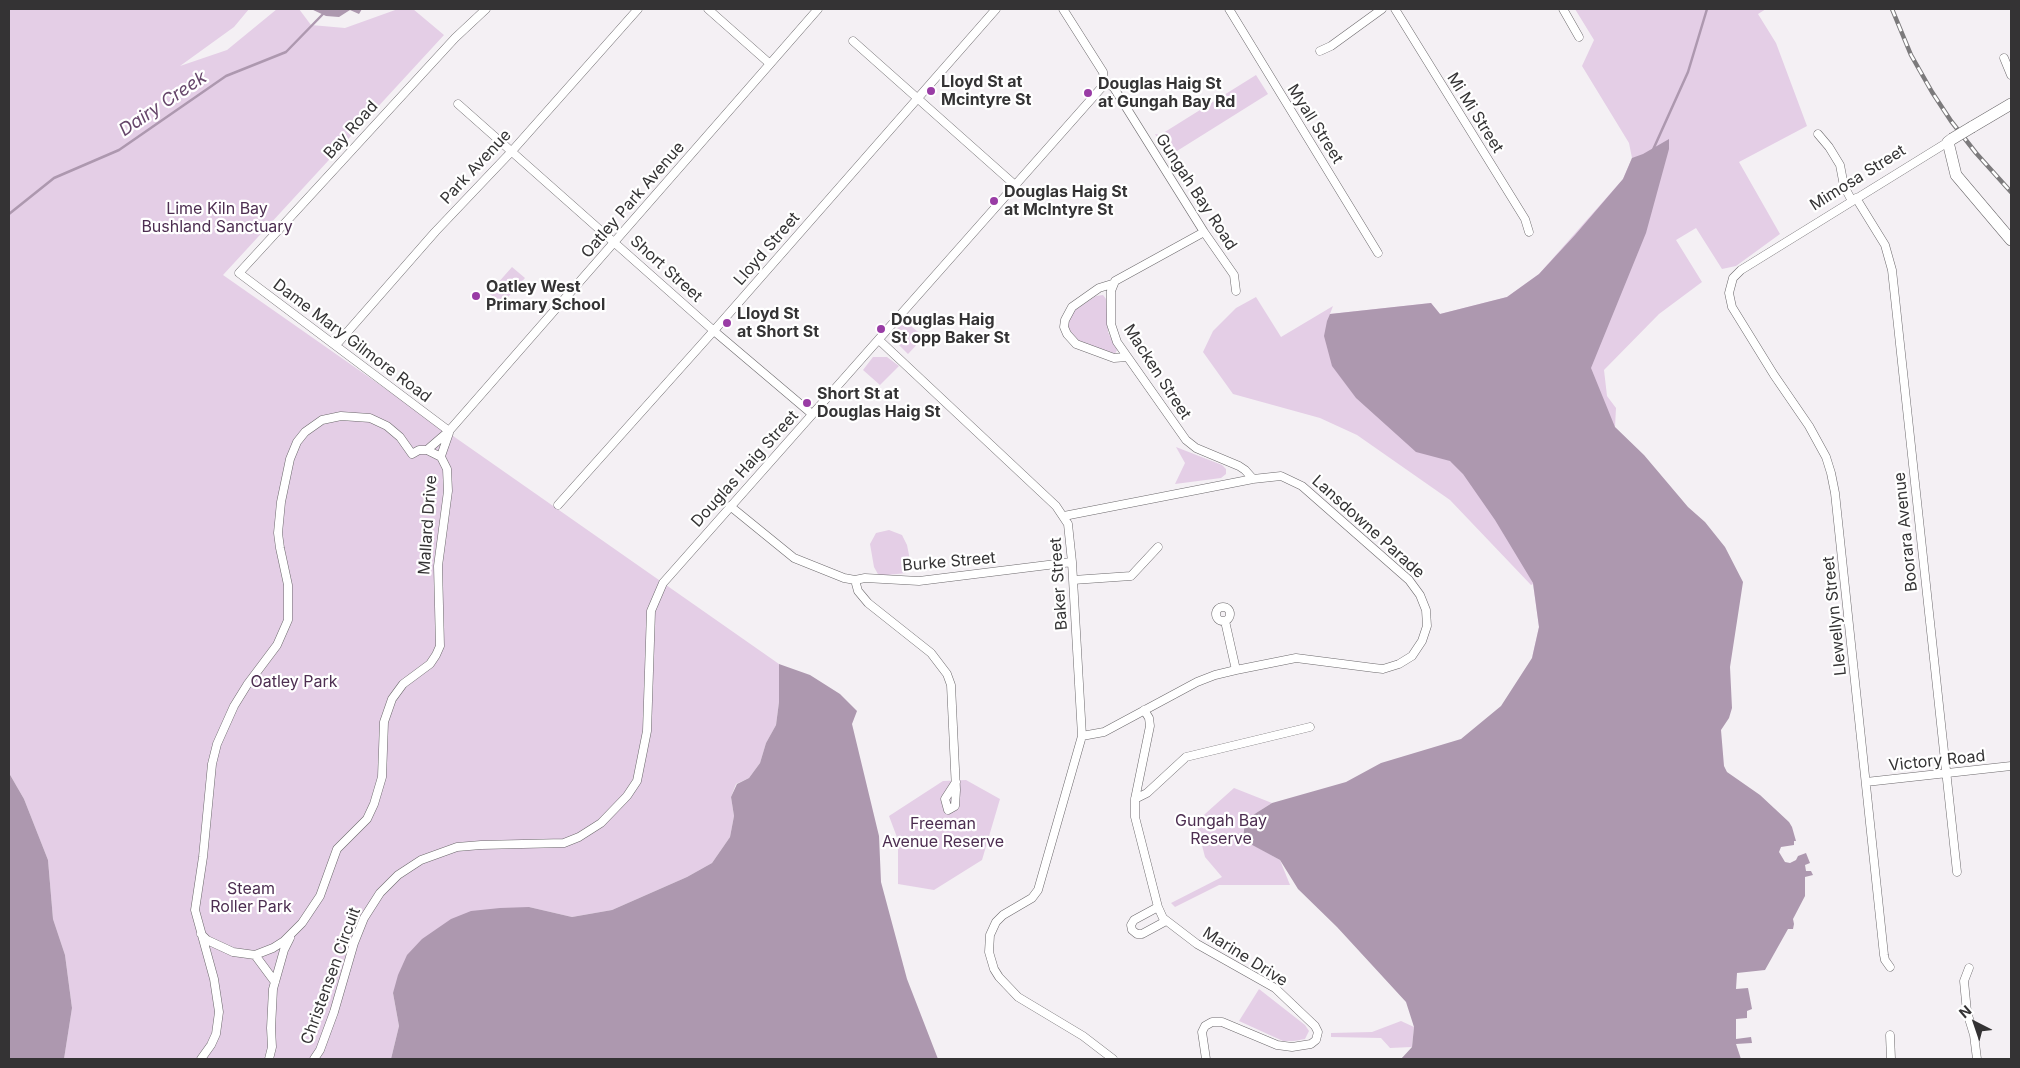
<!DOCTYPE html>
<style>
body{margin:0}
#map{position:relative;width:2020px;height:1068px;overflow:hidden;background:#f4f0f4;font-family:Inter,sans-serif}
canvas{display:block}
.frame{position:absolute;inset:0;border:10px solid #343334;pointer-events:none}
.north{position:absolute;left:1950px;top:998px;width:50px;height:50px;-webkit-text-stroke:4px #fff;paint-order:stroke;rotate:319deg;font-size:14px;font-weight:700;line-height:20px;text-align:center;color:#343334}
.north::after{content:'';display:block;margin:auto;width:18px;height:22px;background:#343334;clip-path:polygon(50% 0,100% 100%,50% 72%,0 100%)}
</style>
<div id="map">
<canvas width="2020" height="1068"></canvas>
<div class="frame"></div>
<div class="north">N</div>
</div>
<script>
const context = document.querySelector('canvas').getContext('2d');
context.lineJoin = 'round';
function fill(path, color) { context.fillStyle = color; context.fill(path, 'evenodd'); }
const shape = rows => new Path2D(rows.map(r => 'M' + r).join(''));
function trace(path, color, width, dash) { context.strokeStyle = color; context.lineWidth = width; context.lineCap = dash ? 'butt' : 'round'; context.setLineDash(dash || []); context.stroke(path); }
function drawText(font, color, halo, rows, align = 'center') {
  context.font = font + ' Inter,sans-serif'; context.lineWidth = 4.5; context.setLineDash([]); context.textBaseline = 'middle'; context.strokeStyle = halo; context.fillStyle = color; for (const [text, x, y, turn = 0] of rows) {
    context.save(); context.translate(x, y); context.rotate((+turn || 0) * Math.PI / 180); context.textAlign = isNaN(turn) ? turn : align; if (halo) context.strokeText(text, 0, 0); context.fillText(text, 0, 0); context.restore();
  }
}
const green = shape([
 [9,9,249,9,234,27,180,66,227,50,277,9,299,9,311,25,345,28,398,9,413,9,444,35,223,275,779,664,779,702,776,725,766,743,760,763,749,778,736,784,731,797,734,816,730,837,712,863,687,877,612,910,572,917,529,907,393,993,399,1026,391,1059,64,1059,72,1008,65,955,53,919,48,860,24,799,9,773],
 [1575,9,1766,9,1758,14,1776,43,1807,126,1739,162,1780,234,1736,266,1722,269,1696,228,1676,240,1702,282,1659,314,1604,370,1607,396,1616,408,1615,427,1532,658,1539,627,1533,584,1531,585,1450,500,1357,435,1320,418,1233,394,1203,352,1213,331,1236,308,1256,297,1281,337,1333,306,1330,314,1431,303,1440,314,1507,297,1539,274,1623,179,1632,158,1629,143,1582,66,1594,40],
 [1256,75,1268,94,1169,156,1155,134,1160,135],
 [512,267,525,278,501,305,489,293],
 [1103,295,1106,299,1108,332,1117,350,1115,354,1076,340,1068,327,1070,315,1075,310,1096,296],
 [905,321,924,337,908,354,895,341,896,330],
 [873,357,887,357,899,366,880,385,863,370],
 [1176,447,1222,465,1226,469,1226,474,1221,478,1175,484,1185,463],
 [889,530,902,535,907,545,910,560,906,573,879,576,874,567,870,544,876,533],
 [966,780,1000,799,982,860,934,890,898,884,898,840,889,816,943,781],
 [1234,788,1272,803,1245,820,1243,839,1280,860,1290,885,1219,885,1175,907,1171,903,1222,877,1205,857,1196,822],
 [1259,989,1305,1025,1309,1031,1305,1039,1294,1041,1283,1041,1239,1021],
 [1401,1021,1414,1027,1412,1047,1390,1048,1381,1038,1331,1037,1331,1033,1372,1032]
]);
const water = shape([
 [311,9,362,9,359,14,350,10,339,17,326,16],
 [1669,139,1669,149,1646,233,1591,368,1615,427,1644,455,1688,507,1705,522,1725,547,1743,582,1730,667,1732,708,1729,718,1721,730,1724,766,1727,772,1760,795,1789,822,1792,827,1796,841,1794,841,1794,845,1781,847,1779,852,1785,862,1790,863,1796,860,1798,856,1806,853,1810,863,1805,865,1806,871,1811,871,1813,875,1805,877,1805,896,1793,919,1794,924,1793,929,1788,929,1765,970,1737,973,1736,989,1748,988,1752,1009,1747,1011,1747,1018,1736,1019,1736,1039,1751,1037,1752,1043,1736,1044,1741,1059,1401,1059,1412,1047,1414,1027,1406,1002,1337,927,1298,889,1280,860,1243,840,1245,820,1272,803,1346,782,1381,763,1461,739,1501,706,1532,658,1539,627,1533,583,1495,520,1463,474,1450,461,1416,452,1356,398,1332,366,1324,336,1327,321,1330,314,1431,303,1440,314,1507,297,1539,274,1575,235,1623,179,1632,158,1643,154],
 [779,664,810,675,840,694,857,711,852,724,879,836,881,882,907,979,938,1059,391,1059,399,1026,393,993,398,975,407,955,422,939,451,919,471,911,500,908,529,907,572,917,612,910,687,877,712,863,730,837,734,816,731,797,737,784,749,778,760,763,766,743,776,725,779,702],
 [9,773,24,799,48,860,53,919,65,955,72,1008,64,1059,9,1059]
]);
const stream = shape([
 [1652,152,1688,72,1707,9],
 [9,214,54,178,119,150,226,76,286,52,323,14,326,9]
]);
const street = shape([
 [708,9,769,63],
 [1063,9,1103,72,1104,80,1114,88,1204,232,1234,275,1236,291],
 [1229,9,1378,253],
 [1395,9,1525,219,1529,232],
 [1563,9,1579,37],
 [853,41,1015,185],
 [1320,51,1331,46,1382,9],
 [2004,58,2011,75],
 [458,104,714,331,812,414],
 [1818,134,1829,147,1840,165,1844,186,1852,201],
 [1856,198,1885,245,1892,270,1957,872],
 [1204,232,1115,281,1111,291,1111,324,1117,342,1186,440,1196,448,1239,466,1245,470,1253,479],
 [1112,284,1099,288,1072,307,1065,320,1064,327,1067,334,1076,344,1114,358,1127,357],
 [879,340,1056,506,1068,524,1072,562,1082,736,1038,890,1032,898,1003,915,996,922,990,935,989,952,994,969,999,977,1018,997,1083,1036,1113,1059],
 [336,345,435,232,512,151,638,9],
 [449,431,239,273,455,38,486,9],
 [427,450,449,431,818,9],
 [441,456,449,433],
 [558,505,718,326,996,9],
 [730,506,794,558,844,578,855,580,865,578,919,581,1072,562],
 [1064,516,1253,479,1281,476,1302,486,1409,580,1420,595,1426,610,1427,626,1422,641,1412,656,1399,664,1383,669,1374,668,1296,658,1236,670,1215,675,1197,682,1104,732,1082,736],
 [855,580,858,591,868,603,931,653,947,674,951,685,956,790,955,806,948,810,945,799,956,782],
 [1073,580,1131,576,1158,547],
 '1216 614a7 7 0 1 1 14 0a7 7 0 1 1-14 0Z',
 [1225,621,1236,670],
 [1144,710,1149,718,1150,726,1135,799,1135,817,1158,907,1163,918,1197,944,1275,988,1315,1026,1318,1032,1316,1040,1311,1044,1292,1047,1277,1045,1222,1022,1212,1022,1205,1026,1202,1032,1206,1059],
 [1866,782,2011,766],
 [1135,799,1147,793,1186,757,1310,727],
 [1158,907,1134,920,1131,925,1132,930,1137,934,1142,934,1166,921],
 [255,955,275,982],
 [1890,967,1885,960,1884,955,1835,493,1831,473,1826,457,1809,426,1774,375,1732,307,1729,293,1733,278,1741,270,1948,142],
 [1969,968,1964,981,1967,1012,1974,1035,1977,1059],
 [1890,1035,1891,1059],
 [201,1059,211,1045,216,1034,219,1012,214,979,195,910,203,857,212,764,217,744,234,706,247,685,277,645,288,620,288,585,280,548,278,533,281,502,290,459,297,442,305,432,322,420,341,416,370,418,387,426,400,437,412,454,419,450,427,450,441,457,447,469,448,491,438,566,440,646,436,655,430,664,403,684,392,699,384,722,382,777,374,804,367,819,337,849,320,896,302,923,284,941,273,948,255,955,233,952,207,940,201,934],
 [269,1059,272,1047,271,1028,273,989,284,950,290,938],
 [314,1059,320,1050,334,1012,354,943,364,918,380,893,398,875,421,860,457,847,481,845,564,843,579,837,601,823,627,796,637,781,647,731,651,611,663,583,1102,87,1104,80]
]);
const secondary = shape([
 [1972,127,2011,104],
 [1952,139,1948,142,1956,175,2011,240]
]);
const rail = shape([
 [1892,9,1911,55,1932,92,1951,121,1976,153,2011,192]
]);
const secondaryBridge = shape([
 [1952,139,1972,127]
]);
const markers = [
 [931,91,5,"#993ca5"],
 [1088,93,5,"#993ca5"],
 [994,201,5,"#993ca5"],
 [476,296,5,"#993ca5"],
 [727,323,5,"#993ca5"],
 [881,329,5,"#993ca5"],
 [807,403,5,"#993ca5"]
];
const poiNames = [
 ["Lloyd St at",941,82],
 ["Mcintyre St",941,100],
 ["Douglas Haig St",1098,84],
 ["at Gungah Bay Rd",1098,102],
 ["Douglas Haig St",1004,192],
 ["at McIntyre St",1004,210],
 ["Oatley West",486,287],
 ["Primary School",486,305],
 ["Lloyd St",737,314],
 ["at Short St",737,332],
 ["Douglas Haig",891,320],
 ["St opp Baker St",891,338],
 ["Short St at",817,394],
 ["Douglas Haig St",817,412]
];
const streetNames = [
 ["Mi Mi Street",1475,113,58],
 ["Myall Street",1315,124,58],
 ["Bay Road",351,130,-48],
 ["Park Avenue",476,167,-47],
 ["Mimosa Street",1858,178,-32],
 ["Gungah Bay Road",1196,192,57],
 ["Oatley Park Avenue",633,200,-49],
 ["Lloyd Street",767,249,-49],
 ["Short Street",666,269,42],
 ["Dame Mary Gilmore Road",352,341,37],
 ["Macken Street",1157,372,57],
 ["Douglas Haig Street",745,469,-48],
 ["Mallard Drive",428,525,-86],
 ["Lansdowne Parade",1368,527,42],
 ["Boorara Avenue",1906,532,-96],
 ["Burke Street",949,562,-5],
 ["Baker Street",1059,584,-94],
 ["Llewellyn Street",1835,616,-96],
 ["Victory Road",1937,761,-6],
 ["Marine Drive",1245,957,32],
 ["Christensen Circuit",331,976,-70]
];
const parkNames = [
 ["Lime Kiln Bay",217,209],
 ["Bushland Sanctuary",217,227],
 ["Oatley Park",294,682],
 ["Gungah Bay",1221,821],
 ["Reserve",1221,839],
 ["Freeman",943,824],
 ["Avenue Reserve",943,842],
 ["Steam",251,889],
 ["Roller Park",251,907]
];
const waterNames = [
 ["Dairy Creek",163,104,-34]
];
fill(green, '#e4cee6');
fill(water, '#ad98af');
trace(stream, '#ad98af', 2.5);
trace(street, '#6c696c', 9);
trace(secondary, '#6c696c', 12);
trace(street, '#fff', 8);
trace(secondary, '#fff', 11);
trace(rail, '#7c7a7c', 4.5);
trace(rail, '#fff', 2.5, [8]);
trace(secondaryBridge, '#6c696c', 12, []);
trace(secondaryBridge, '#fff', 11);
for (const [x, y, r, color] of markers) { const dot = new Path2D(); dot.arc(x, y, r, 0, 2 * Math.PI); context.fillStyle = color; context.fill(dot); trace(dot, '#fff', 2); }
drawText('bold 16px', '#343334', '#fff', poiNames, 'left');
drawText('16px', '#343334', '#fff', streetNames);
drawText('16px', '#4d2e51', '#fff', parkNames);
drawText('italic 18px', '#67476b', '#fff', waterNames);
</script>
